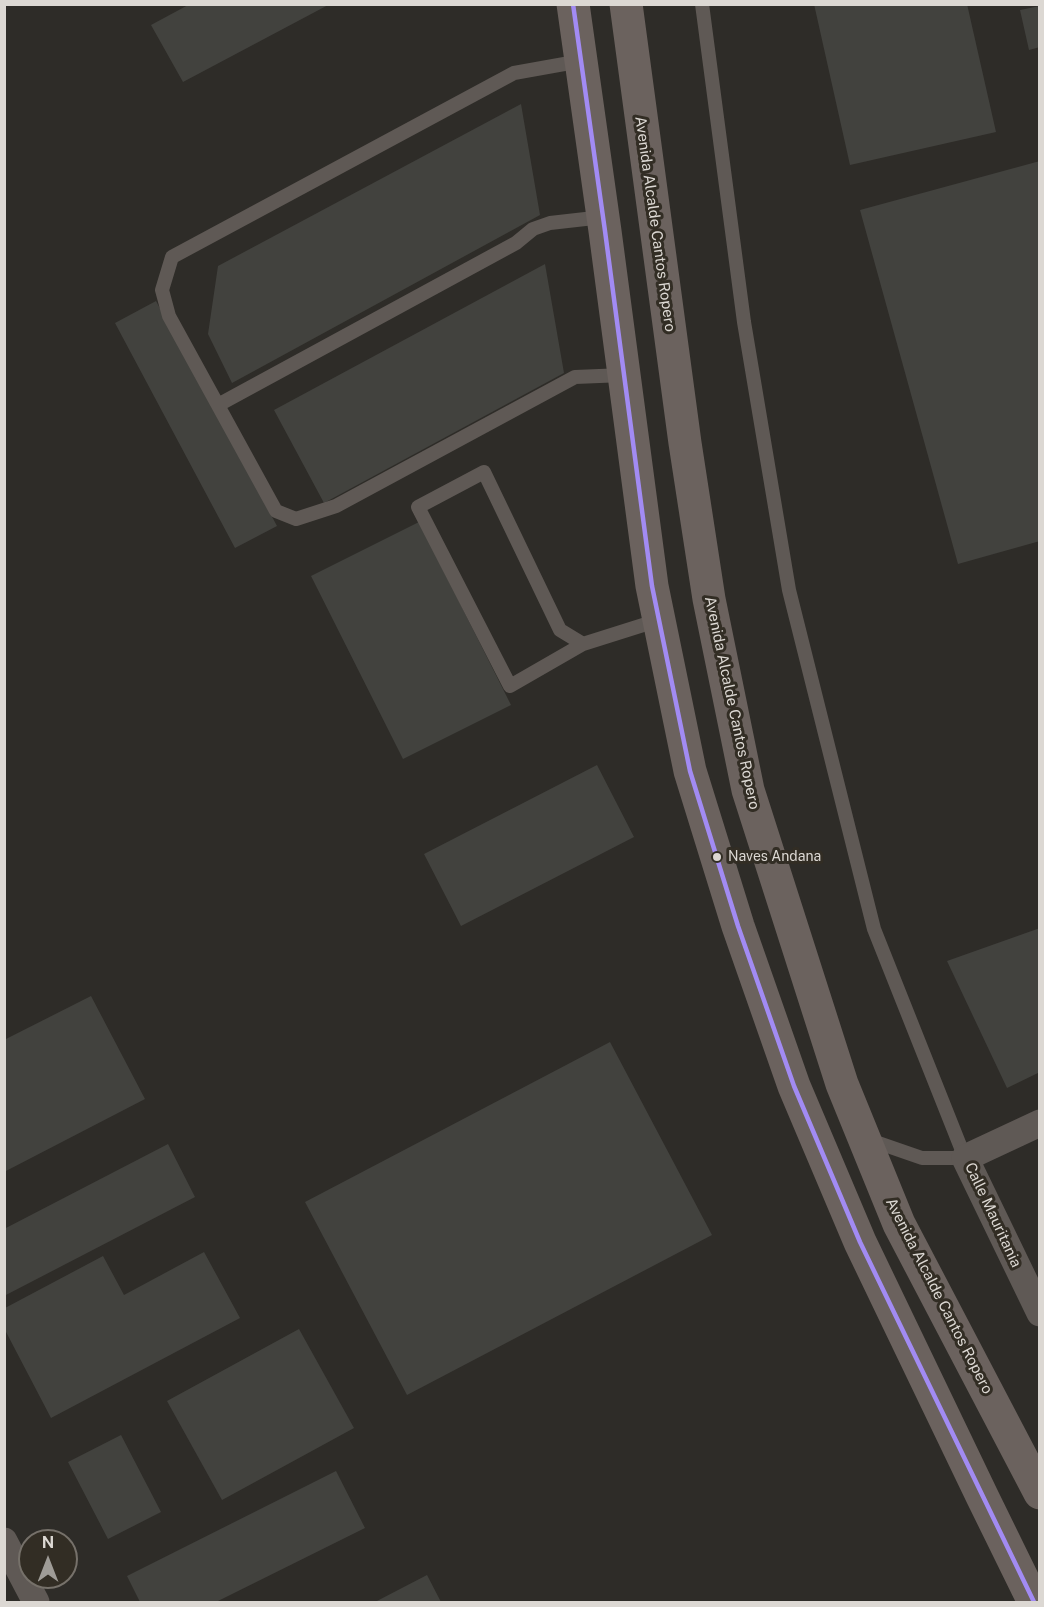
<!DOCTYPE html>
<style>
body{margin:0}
#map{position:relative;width:1044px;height:1607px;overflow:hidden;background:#2e2c28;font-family:"Public Sans",sans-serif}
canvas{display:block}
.frame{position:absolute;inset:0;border:6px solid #dcd8d3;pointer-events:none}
.north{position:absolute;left:18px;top:1529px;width:60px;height:60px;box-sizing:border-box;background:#322d24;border:2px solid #76716a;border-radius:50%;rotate:0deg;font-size:16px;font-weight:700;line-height:24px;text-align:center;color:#dcd8d3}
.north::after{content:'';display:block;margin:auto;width:21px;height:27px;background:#9f9c97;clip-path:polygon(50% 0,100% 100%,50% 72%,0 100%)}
</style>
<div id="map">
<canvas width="1044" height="1607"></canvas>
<div class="frame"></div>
<div class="north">N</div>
</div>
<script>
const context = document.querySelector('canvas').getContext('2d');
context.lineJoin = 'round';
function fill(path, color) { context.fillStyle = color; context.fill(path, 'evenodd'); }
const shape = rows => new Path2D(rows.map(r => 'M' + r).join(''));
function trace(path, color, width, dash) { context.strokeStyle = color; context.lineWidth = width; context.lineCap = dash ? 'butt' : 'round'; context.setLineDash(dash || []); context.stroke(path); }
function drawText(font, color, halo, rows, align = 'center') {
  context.font = font + ' "Public Sans",sans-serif'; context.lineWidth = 6; context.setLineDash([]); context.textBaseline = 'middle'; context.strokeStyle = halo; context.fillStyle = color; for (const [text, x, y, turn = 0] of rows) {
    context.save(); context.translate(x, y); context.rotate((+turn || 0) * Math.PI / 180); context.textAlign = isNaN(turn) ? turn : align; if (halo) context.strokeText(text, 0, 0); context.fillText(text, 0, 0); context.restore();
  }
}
const building = shape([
 [190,4,330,4,183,82,151,25],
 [814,4,967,4,996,132,850,165],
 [1040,6,1040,47,1029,50,1020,10],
 [521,104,540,215,232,383,208,334,218,266],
 [1040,161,1040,541,958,564,860,210],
 [545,264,564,373,324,503,274,410],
 [156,301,277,526,235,548,115,323],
 [419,522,511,705,403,759,311,576],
 [597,765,634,837,461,926,424,854],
 [1040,928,1040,1072,1007,1088,947,961],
 [91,996,145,1099,4,1172,4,1040],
 [610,1042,712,1235,407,1395,305,1202],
 [168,1144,195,1197,4,1296,4,1229],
 [204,1252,240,1318,51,1418,5,1330,5,1308,103,1256,124,1295],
 [299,1329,354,1428,222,1500,167,1401],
 [121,1435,161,1512,108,1539,68,1462],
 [336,1471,365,1528,216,1602,140,1602,127,1576],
 [427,1575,441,1602,375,1602]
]);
const lane = shape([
 [702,4,744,322,789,590,874,929,965,1158,922,1158,870,1140],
 [581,61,514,73,172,257,162,290,169,316,276,511,296,519,336,506,575,377,624,375],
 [218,405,516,243,533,229,550,223,603,217],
 [583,644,510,686,418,507,484,472,560,630,583,644,659,620]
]);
const street = shape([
 [1040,1123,965,1158,1040,1313],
 [4,1541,36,1602]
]);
const secondary = shape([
 [573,4,605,231,652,586,690,771,738,926,794,1086,860,1242,982,1496,1034,1602],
 [626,4,685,443,709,599,748,790,842,1084,899,1224,1040,1493]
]);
const bus1 = shape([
 [573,4,605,231,652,586,690,771,738,926,794,1086,860,1242,1034,1602]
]);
const markers = [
 [717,857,5,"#dcd8d3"]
];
const busNames = [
 ["Naves Andana",728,857]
];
const streetNames = [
 ["Avenida Alcalde Cantos Ropero",655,224,82],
 ["Avenida Alcalde Cantos Ropero",732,703,78],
 ["Calle Mauritania",993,1215,65],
 ["Avenida Alcalde Cantos Ropero",939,1296,63]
];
fill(building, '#42423e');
trace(lane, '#5f5955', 14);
trace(street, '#5f5955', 27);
trace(secondary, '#6b625e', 33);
trace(bus1, '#a28bf3', 4.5);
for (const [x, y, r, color] of markers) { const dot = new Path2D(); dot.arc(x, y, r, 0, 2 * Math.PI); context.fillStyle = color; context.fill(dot); trace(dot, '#322d24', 2); }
drawText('14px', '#dcd8d3', '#322d24', busNames, 'left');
drawText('15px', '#dcd8d3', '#322d24', streetNames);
</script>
